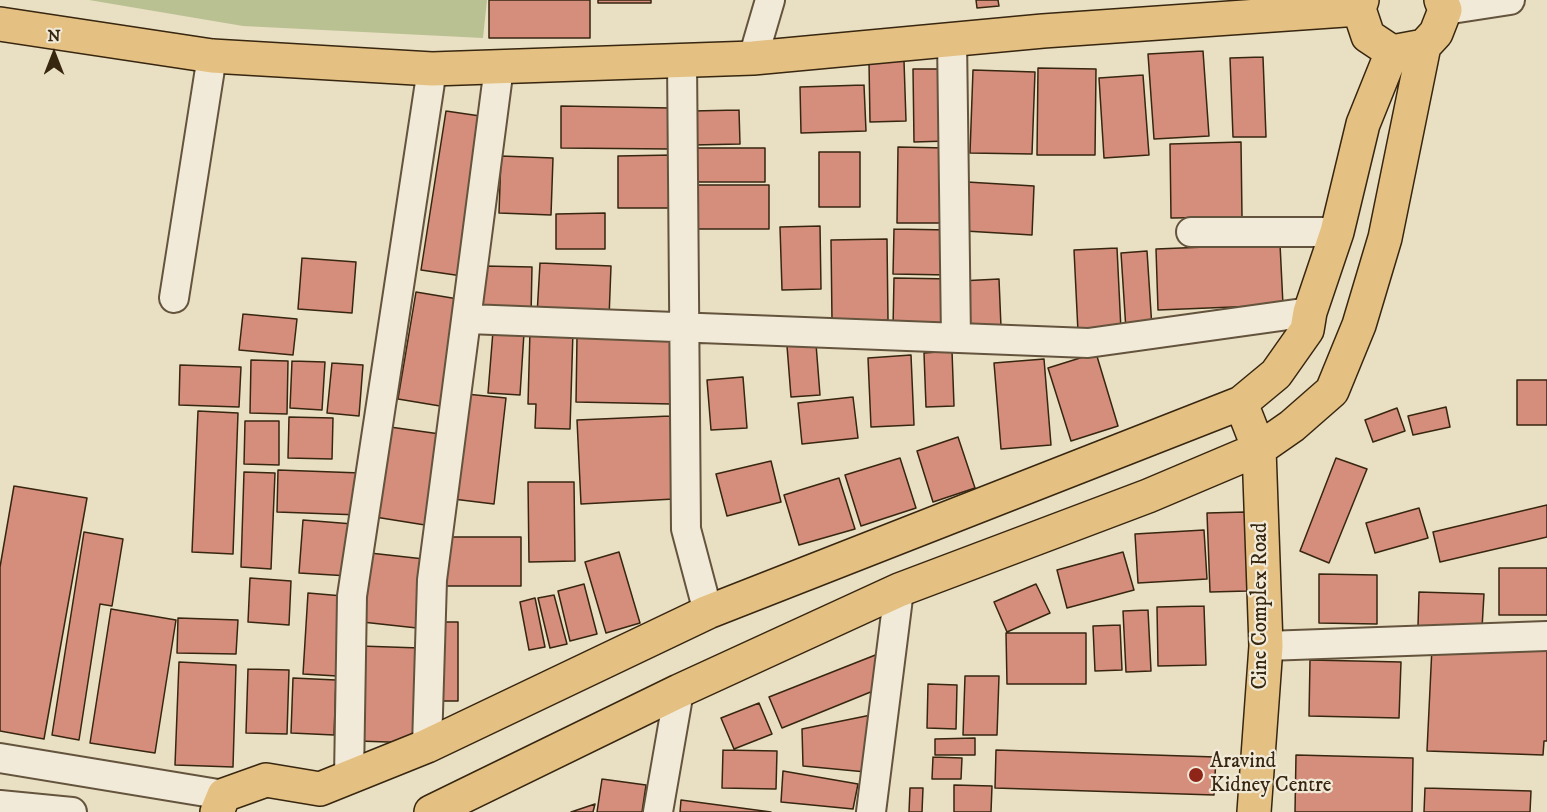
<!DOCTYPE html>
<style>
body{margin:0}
#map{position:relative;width:1547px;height:812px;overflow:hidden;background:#e9dfc3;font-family:"IM FELL DW Pica",serif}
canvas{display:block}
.north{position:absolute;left:24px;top:24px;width:60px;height:60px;-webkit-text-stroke:4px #f1ead8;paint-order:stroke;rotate:0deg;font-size:16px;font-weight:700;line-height:24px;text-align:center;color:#372610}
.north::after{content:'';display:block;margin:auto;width:21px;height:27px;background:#372610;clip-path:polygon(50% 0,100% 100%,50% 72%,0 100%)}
</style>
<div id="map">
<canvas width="1547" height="812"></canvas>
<div class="north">N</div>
</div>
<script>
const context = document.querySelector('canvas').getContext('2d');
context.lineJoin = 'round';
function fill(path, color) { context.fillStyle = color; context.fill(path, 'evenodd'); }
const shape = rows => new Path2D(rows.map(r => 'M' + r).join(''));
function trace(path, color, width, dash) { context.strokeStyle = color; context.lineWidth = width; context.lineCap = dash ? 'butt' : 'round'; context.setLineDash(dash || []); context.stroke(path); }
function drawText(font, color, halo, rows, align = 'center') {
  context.font = font + ' "IM FELL DW Pica",serif'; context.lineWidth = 4.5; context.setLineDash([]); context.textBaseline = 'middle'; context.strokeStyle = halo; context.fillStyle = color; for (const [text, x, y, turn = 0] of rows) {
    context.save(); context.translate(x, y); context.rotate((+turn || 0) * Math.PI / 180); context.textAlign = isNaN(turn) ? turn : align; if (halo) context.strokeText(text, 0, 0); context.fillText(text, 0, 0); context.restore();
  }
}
const green = shape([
 [89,0,487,0,483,38,243,26]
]);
const building = shape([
 [489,0,590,0,590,38,489,38,489,0],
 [598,0,651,0,651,3,598,3,598,0],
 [976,0,998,0,999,6,977,8,976,0],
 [1203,51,1209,136,1154,139,1148,54,1203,51],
 [1263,57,1266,137,1233,137,1230,58,1263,57],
 [904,61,906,121,870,122,869,62,904,61],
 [1038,68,1096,69,1095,155,1037,155,1038,68],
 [913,69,946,69,947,141,914,142,913,69],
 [973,70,1035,72,1032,154,970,153,973,70],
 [1143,75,1149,155,1104,158,1099,78,1143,75],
 [864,85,866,131,801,133,800,87,864,85],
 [561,106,670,108,670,149,561,148,561,106],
 [739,110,740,144,693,145,692,111,739,110],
 [446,111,487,117,462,276,421,270,446,111],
 [1241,142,1242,217,1171,218,1170,144,1241,142],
 [898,147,947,148,946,223,897,223,898,147],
 [697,148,765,148,765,182,697,182,697,148],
 [819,152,860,152,860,207,819,207,819,152],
 [673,155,674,208,618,208,618,156,673,155],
 [501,156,553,158,551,215,499,213,501,156],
 [967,182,1034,186,1032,235,965,231,967,182],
 [691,185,769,185,769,229,690,229,691,185],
 [605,213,605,249,556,249,556,214,605,213],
 [820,226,821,289,782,290,780,227,820,226],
 [894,229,950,230,949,275,893,274,894,229],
 [887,239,888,320,832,321,831,240,887,239],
 [1280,244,1283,305,1158,310,1156,249,1280,244],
 [1117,248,1121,330,1078,332,1074,250,1117,248],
 [1147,251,1152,328,1126,330,1121,253,1147,251],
 [302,258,356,262,352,313,298,309,302,258],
 [540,263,611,266,609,318,537,315,540,263],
 [484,266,532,267,531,316,483,315,484,266],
 [894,278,953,279,951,329,893,328,894,278],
 [999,279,1001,327,962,329,960,281,999,279],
 [416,292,464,300,446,407,398,399,416,292],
 [243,314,297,319,293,355,239,350,243,314],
 [530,330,573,331,570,429,535,428,536,404,528,404,530,330],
 [493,331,524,333,520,395,488,393,493,331],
 [577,337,672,338,671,404,576,402,577,337],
 [816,344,820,395,791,397,787,346,816,344],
 [952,351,954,406,926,407,924,353,952,351],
 [1096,353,1118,426,1071,441,1048,368,1096,353],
 [911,355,914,425,871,427,868,358,911,355],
 [1044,359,1051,445,1001,449,994,363,1044,359],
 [251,360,288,361,287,414,250,413,251,360],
 [292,361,325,362,322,410,290,408,292,361],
 [332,363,363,365,359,416,327,413,332,363],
 [180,365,241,367,239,407,179,405,180,365],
 [743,377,747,428,711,430,707,380,743,377],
 [1517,380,1547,380,1547,425,1517,425,1517,380],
 [466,394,506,398,494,504,453,499,466,394],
 [853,397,858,438,802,444,798,403,853,397],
 [1446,407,1450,427,1413,435,1408,416,1446,407],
 [1397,408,1405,431,1373,442,1365,420,1397,408],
 [198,411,238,413,233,554,192,552,198,411],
 [670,416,674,499,581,504,577,420,670,416],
 [289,417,333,418,332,459,288,458,289,417],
 [245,421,279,421,279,465,244,464,245,421],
 [390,427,440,434,425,525,375,517,390,427],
 [958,437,975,488,933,502,917,451,958,437],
 [900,458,916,508,861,526,845,475,900,458],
 [1336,458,1367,469,1329,563,1300,551,1336,458],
 [771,461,781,502,727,516,716,474,771,461],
 [278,470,361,473,360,515,277,512,278,470],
 [244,472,275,473,271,569,241,567,244,472],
 [839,478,855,529,799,545,784,495,839,478],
 [528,482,574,482,575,561,529,562,528,482],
 [14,486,87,498,44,739,0,731,0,567,14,486],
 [1547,505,1547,537,1440,562,1433,532,1547,505],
 [1419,508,1428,538,1375,553,1366,523,1419,508],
 [1246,512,1248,591,1210,592,1207,513,1246,512],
 [303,520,353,524,349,576,299,573,303,520],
 [1204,530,1207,579,1138,583,1135,534,1204,530],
 [84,532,123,539,112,606,100,604,79,740,52,735,84,532],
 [445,537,521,537,521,586,445,586,445,537],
 [619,552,640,623,606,633,585,562,619,552],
 [1123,552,1134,590,1067,608,1057,570,1123,552],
 [370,553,424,559,417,628,362,622,370,553],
 [1499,568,1547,568,1547,615,1499,615,1499,568],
 [1319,574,1377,575,1377,624,1319,623,1319,574],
 [250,578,291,581,289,625,248,622,250,578],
 [584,584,597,634,570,641,558,591,584,584],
 [1036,584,1050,613,1007,632,994,602,1036,584],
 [1419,592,1484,594,1482,628,1418,626,1419,592],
 [308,593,343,596,337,676,303,674,308,593],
 [554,595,567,644,550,648,538,598,554,595],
 [535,598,545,647,529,650,520,602,535,598],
 [1204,606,1206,665,1158,666,1157,607,1204,606],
 [111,609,176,620,155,753,90,743,111,609],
 [1148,610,1151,671,1126,672,1123,611,1148,610],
 [178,618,238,620,236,654,177,653,178,618],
 [437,622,458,622,458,701,437,701,437,622],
 [1120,625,1122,670,1095,671,1093,626,1120,625],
 [1006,633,1086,633,1086,684,1007,684,1006,633],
 [360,646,420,648,418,743,358,741,360,646],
 [1432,647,1547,651,1547,741,1544,741,1543,755,1427,751,1432,647],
 [883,652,878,689,782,728,769,697,883,652],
 [1310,660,1401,662,1399,718,1309,716,1310,660],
 [179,662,236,665,233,767,175,765,179,662],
 [248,669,289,670,287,734,246,733,248,669],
 [965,676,999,676,997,735,963,735,965,676],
 [293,678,336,680,334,735,291,733,293,678],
 [928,684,957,685,956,729,927,728,928,684],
 [759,703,772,734,734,749,721,718,759,703],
 [871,715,866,772,803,766,802,729,871,715],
 [975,738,975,755,935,755,935,739,975,738],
 [723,750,777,751,776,789,722,788,723,750],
 [996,750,1216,757,1214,795,995,788,996,750],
 [1296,755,1413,758,1412,812,1295,812,1296,755],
 [933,757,962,758,961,779,932,779,933,757],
 [783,771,858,784,853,809,781,802,783,771],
 [602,779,646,785,642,812,597,812,602,779],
 [954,785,992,786,991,812,954,812,954,785],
 [910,788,923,788,922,812,909,812,910,788],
 [1425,788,1531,791,1530,812,1424,812,1425,788],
 [681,800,771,812,680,812,681,800],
 [595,804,593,812,571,812,595,804]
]);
const minor = shape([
 [1445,10,1510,0],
 [952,39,956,338],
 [753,58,770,0],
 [682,60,686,529,708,612],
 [1191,232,1337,232],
 [174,298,212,56],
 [468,319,1088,343,1310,312],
 [1266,646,1547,636],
 [427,746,432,580,499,67],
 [0,758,224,795],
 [349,777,352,596,432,69],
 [0,805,72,812],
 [658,812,679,691],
 [871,812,899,590]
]);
const major = shape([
 [1362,0,1359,9,1368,36,1392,52,1424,46,1436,33,1445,10,1441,0],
 [0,24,212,56,432,69,753,58,1043,31,1359,9],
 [1241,403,1259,449,1266,646,1254,812],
 [217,812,224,795,266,780,320,789,427,746,708,612,1241,403,1276,374,1307,330,1310,312,1337,232,1363,124,1392,52],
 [431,812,679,691,899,590,1148,496,1259,449,1292,426,1332,391,1359,325,1385,238,1424,46]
]);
const markers = [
 [1196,775,8,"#8f2418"]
];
const streetNames = [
 ["Cine Complex Road",1262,606,-90]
];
const poiNames = [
 ["Aravind",1210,763],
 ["Kidney Centre",1210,787]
];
fill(green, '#b9c192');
fill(building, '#d58d7c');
trace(building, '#372610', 1.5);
trace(minor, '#64543d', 32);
trace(major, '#372610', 36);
trace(minor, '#f1ead8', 28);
trace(major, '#e4c082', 33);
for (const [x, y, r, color] of markers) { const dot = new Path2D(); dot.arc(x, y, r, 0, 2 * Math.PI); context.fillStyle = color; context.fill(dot); trace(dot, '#f1ead8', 2); }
drawText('21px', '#372610', '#f1ead8', streetNames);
drawText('21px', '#372610', '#f1ead8', poiNames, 'left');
</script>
